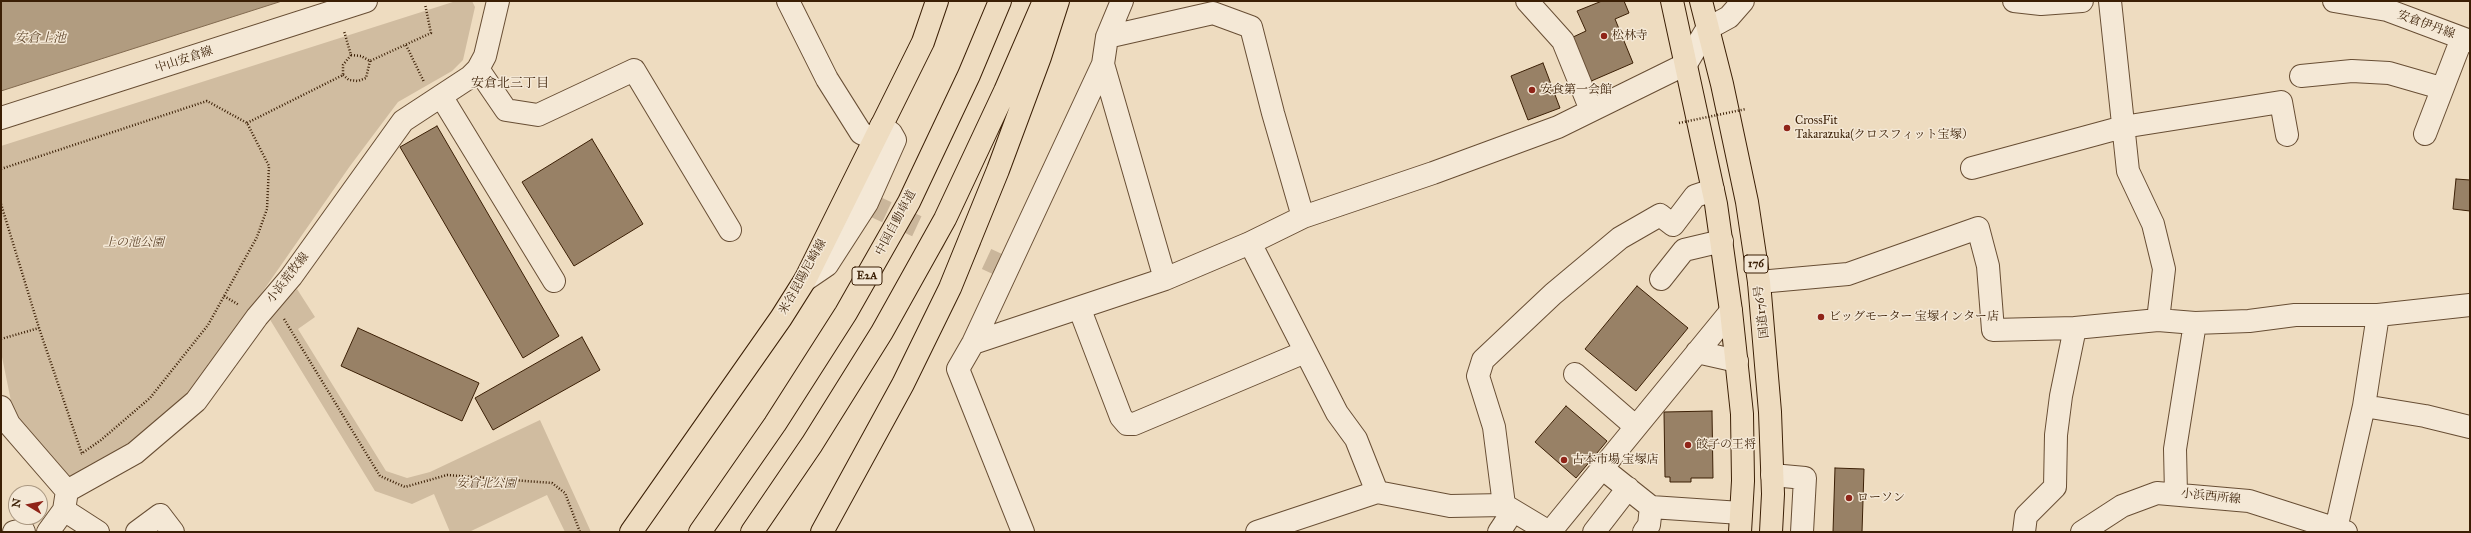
<!DOCTYPE html>
<meta charset="utf-8">
<style>
body{margin:0}
#map{position:relative;width:2471px;height:533px;overflow:hidden;background:#eedcc0;font-family:"IM FELL Great Primer",serif}
canvas{display:block}
.frame{position:absolute;inset:0;border:2px solid #3b1f05;pointer-events:none}
.north{position:absolute;left:8px;top:485px;width:40px;height:40px;box-sizing:border-box;background:#f4e8d6;border:1px solid #aa9882;border-radius:50%;rotate:280deg;font-size:11px;font-weight:700;line-height:16px;text-align:center;color:#3b1f05}
.north::after{content:'';display:block;margin:auto;width:14px;height:18px;background:#8f2418;clip-path:polygon(50% 0,100% 100%,50% 72%,0 100%)}
</style>
<div id="map">
<canvas width="2471" height="533"></canvas>
<div class="frame"></div>
<div class="north">N</div>
</div>
<script>
const context = document.querySelector('canvas').getContext('2d');
context.lineJoin = 'round';
function fill(path, color) { context.fillStyle = color; context.fill(path, 'evenodd'); }
const shape = rows => new Path2D(rows.map(r => 'M' + r).join(''));
function trace(path, color, width, dash) { context.strokeStyle = color; context.lineWidth = width; context.lineCap = dash ? 'butt' : 'round'; context.setLineDash(dash || []); context.stroke(path); }
function drawText(font, color, halo, rows, align = 'center') {
  context.font = font + ' "IM FELL Great Primer","Noto Serif JP",serif'; context.lineWidth = 3; context.setLineDash([]); context.textBaseline = 'middle'; context.strokeStyle = halo; context.fillStyle = color; for (const [text, x, y, turn = 0] of rows) {
    context.save(); context.translate(x, y); context.rotate((+turn || 0) * Math.PI / 180); context.textAlign = isNaN(turn) ? turn : align; if (halo) context.strokeText(text, 0, 0); context.fillText(text, 0, 0); context.restore();
  }
}
const green = shape([
 [456,1,472,1,475,7,463,60,452,71,398,102,350,166,197,386,162,422,69,481,14,416,1,352,1,146],
 [297,289,315,317,298,329,386,471,407,478,430,472,540,420,591,532,565,532,547,495,469,532,450,532,434,494,412,504,375,491,269,318]
]);
const water = shape([
 [1,1,282,1,1,91,1,1]
]);
const building = shape([
 [1602,1,1624,1,1629,13,1615,19,1633,63,1589,82,1571,38,1586,31,1577,11,1602,1],
 [1543,63,1560,108,1528,120,1511,76,1543,63],
 [437,126,559,336,523,358,400,147,437,126],
 [592,139,643,224,574,266,522,182,592,139],
 [2456,179,2470,180,2470,211,2453,209,2456,179],
 [1637,286,1688,328,1636,391,1585,349,1637,286],
 [358,328,479,383,462,421,341,366,358,328],
 [582,337,600,370,493,430,475,398,582,337],
 [1566,406,1607,441,1576,478,1535,442,1566,406],
 [1712,411,1713,478,1691,478,1691,482,1670,482,1670,477,1665,477,1664,412,1712,411],
 [1835,468,1864,469,1862,532,1833,532,1835,468]
]);
const minorTunnel = shape([
 [867,203,1006,268]
]);
const path = shape([
 [406,45,424,82],
 [351,55,361,56,370,61,431,33,425,4],
 [343,75,349,80,358,81,366,78,370,61],
 [247,123,343,75,343,65,351,55,344,31],
 [1,169,207,101,247,123,269,166,267,209,257,237,208,325,150,398,101,440,81,454],
 [1,204,39,328,82,454],
 [224,296,239,305],
 [284,319,380,476,405,487,447,475,552,483,565,493,580,532],
 [1,339,39,328]
]);
const minor = shape([
 [788,1,827,79,861,133,874,139],
 [1527,1,1563,41,1591,110],
 [2014,1,2041,4,2082,1],
 [2110,1,2128,171,2153,224,2164,269,2158,320],
 [2334,1,2387,10,2470,41],
 [1107,37,1213,13,1251,27,1273,113,1303,217],
 [1103,64,1165,279],
 [478,69,506,110,538,115,634,70,730,230],
 [2301,76,2352,71,2389,73,2441,88],
 [441,96,554,281],
 [1,118,366,1],
 [2425,134,2462,38],
 [1972,168,2123,127,2281,102,2287,135],
 [1250,243,1337,413,1356,439,1377,492],
 [1661,279,1684,250,1722,241],
 [805,280,827,265,867,203,895,140,891,133,881,126],
 [1759,282,1848,274,1978,228,1988,266,1993,330,2075,328],
 [1082,315,1121,417,1127,424,1134,424,1305,352],
 [973,343,1165,279,1250,243,1303,217,1433,173,1558,127,1686,64,1707,29,1729,17,1743,1],
 [1697,352,1737,361],
 [1575,374,1636,427],
 [2364,406,2378,315],
 [1,407,9,424,67,491],
 [1602,468,1651,507,1741,513],
 [1772,475,1805,478,1802,532],
 [2176,494,2175,449,2195,323],
 [1504,505,1494,427,1478,376,1483,360,1553,294,1620,238,1660,215,1673,225,1695,196,1713,190],
 [64,510,98,532],
 [2336,529,2364,406,2425,416,2470,427],
 [14,532,23,530,24,532],
 [48,532,64,510,67,491,135,453,196,401,257,317,291,277,403,121,470,77,478,69,485,56,498,1],
 [137,532,160,515,173,532],
 [1023,532,958,369,973,343,1103,64,1107,37,1122,1],
 [1257,532,1377,492,1450,506,1504,505,1549,532],
 [1499,532,1513,511],
 [1550,532,1731,311],
 [1594,532,1628,488],
 [1644,532,1649,525,1651,507],
 [2024,532,2026,516,2055,487,2056,435,2061,396,2075,328,2158,320,2195,323,2249,321,2295,315,2378,315,2470,305],
 [2082,532,2122,506,2157,493,2249,501,2346,532]
]);
const major = shape([
 [631,532,781,318,805,280,923,42,937,1]
]);
const highway = shape([
 [1672,1,1716,204,1731,311,1742,414,1743,481,1740,532],
 [1701,1,1722,84,1747,202,1759,282,1770,412,1773,494,1771,532],
 [700,532,775,424,846,313,909,202,969,75,1000,1],
 [752,532,812,444,882,332,945,219,1005,91,1044,1],
 [822,532,903,384,950,288,998,170,1040,57,1058,1]
]);
const pathBridge = shape([
 [1679,123,1746,109]
]);
const markers = [
 [1604,36,4,"#8f2418"],
 [1532,90,4,"#8f2418"],
 [1787,128,4,"#8f2418"],
 [1821,317,4,"#8f2418"],
 [1688,445,4,"#8f2418"],
 [1564,460,4,"#8f2418"],
 [1849,498,4,"#8f2418"]
];
const shields = [
 [1756,264,24],
 [867,276,30]
];
const shieldNames = [
 ["176",1756,264],
 ["E2A",867,276]
];
const streetNames = [
 ["安倉伊丹線",2426,25,20],
 ["中山安倉線",184,60,-18],
 ["中国自動車道",896,223,-62],
 ["米谷昆陽尼崎線",803,277,-61],
 ["小浜荒牧線",288,278,-52],
 ["国道176号",1762,312,-97],
 ["小浜西所線",2211,497,6]
];
const poiNames = [
 ["松林寺",1612,36],
 ["安食第一会館",1540,90],
 ["CrossFit",1795,121],
 ["Takarazuka(クロスフィット宝塚）",1795,135],
 ["ビッグモーター 宝塚インター店",1829,317],
 ["餃子の王将",1696,445],
 ["古本市場 宝塚店",1572,460],
 ["ローソン",1857,498]
];
const parkNames = [
 ["上の池公園",134,243],
 ["安倉北公園",486,484]
];
const waterNames = [
 ["安倉上池",40,39]
];
const neighbourhoodNames = [
 ["安倉北三丁目",510,84]
];
fill(green, '#d0bca0');
fill(water, '#b19c80');
trace(water, '#826a4f', 1);
fill(building, '#988166');
trace(building, '#3b1f05', 1);
trace(minorTunnel, '#cab69b', 22, [22, 11]);
trace(minor, '#684e34', 24);
trace(major, '#3b1f05', 24);
trace(highway, '#3b1f05', 24);
trace(path, '#3b1f05', 2.5, [1, 2]);
trace(minor, '#f4e8d6', 22);
trace(major, '#eedcc0', 22);
trace(highway, '#eedcc0', 22);
trace(pathBridge, '#3b1f05', 2.5, [1, 2]);
for (const [x, y, r, color] of markers) { const dot = new Path2D(); dot.arc(x, y, r, 0, 2 * Math.PI); context.fillStyle = color; context.fill(dot); trace(dot, '#f4e8d6', 1.5); }
for (const [x, y, w] of shields) { const box = new Path2D(); box.roundRect(x - w / 2, y - 9, w, 18, 3); context.fillStyle = '#f4e8d6'; context.fill(box); trace(box, '#3b1f05', 1); }
drawText('bold 11px', '#3b1f05', null, shieldNames);
drawText('12px', '#3b1f05', '#f4e8d6', streetNames);
drawText('12px', '#3b1f05', '#f4e8d6', poiNames, 'left');
drawText('italic 12px', '#60462c', '#f4e8d6', parkNames);
drawText('italic 13px', '#644b30', '#f4e8d6', waterNames);
drawText('13px', '#3b1f05', '#f4e8d6', neighbourhoodNames);
</script>
